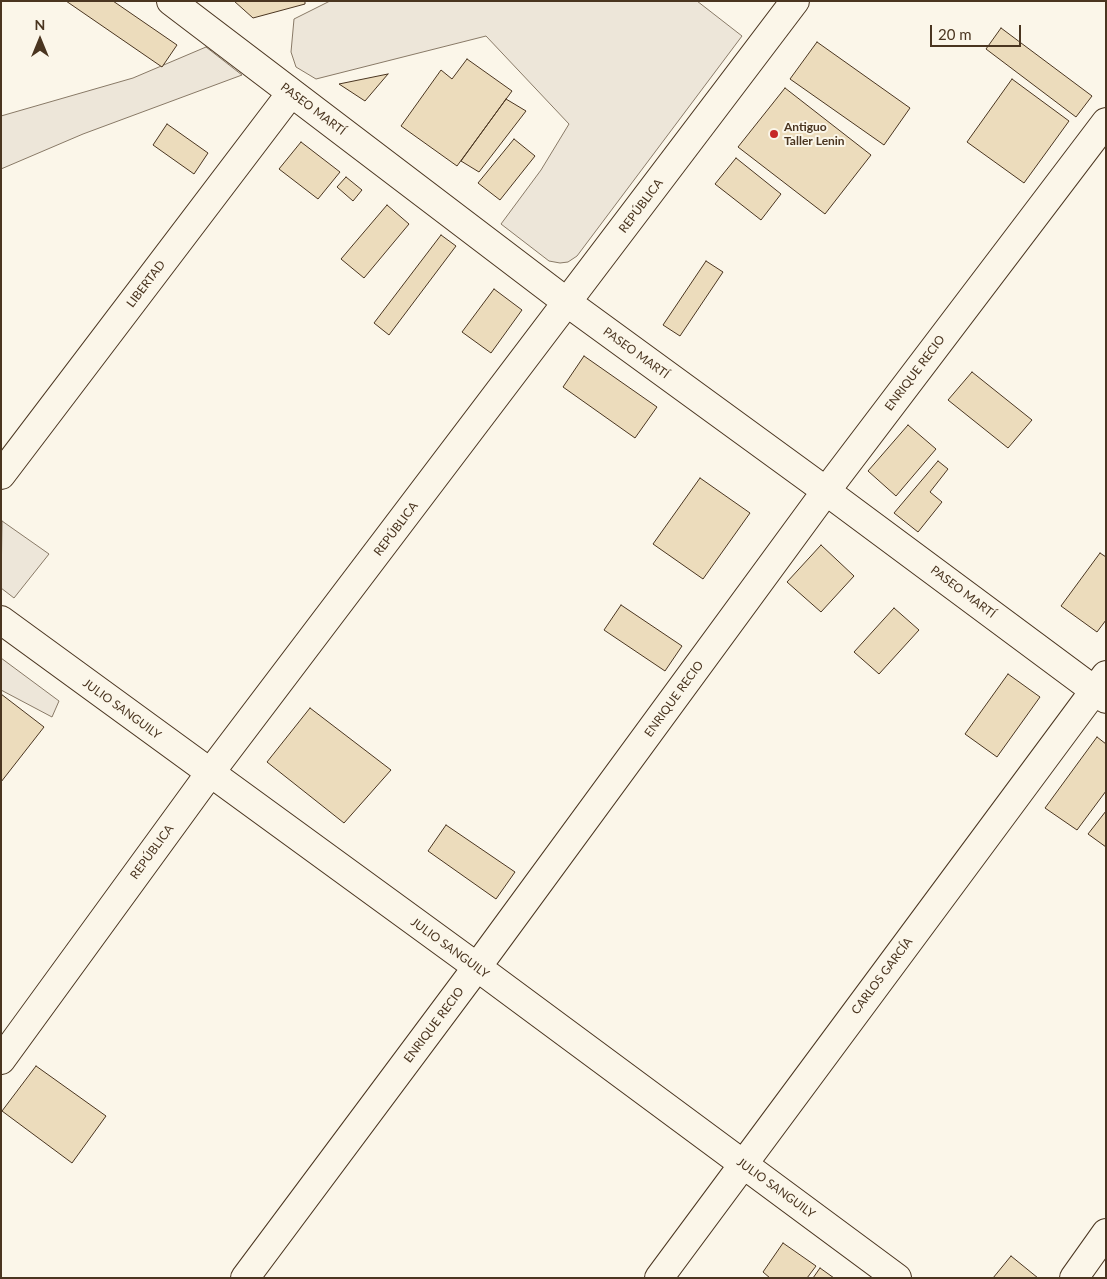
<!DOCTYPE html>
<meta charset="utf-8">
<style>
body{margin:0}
#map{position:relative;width:1107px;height:1279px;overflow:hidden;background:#fbf6e9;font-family:Lato,sans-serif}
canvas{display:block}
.frame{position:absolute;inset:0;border:2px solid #4a3520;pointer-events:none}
.north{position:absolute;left:15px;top:15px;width:50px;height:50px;-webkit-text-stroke:4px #fbf6e9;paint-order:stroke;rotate:0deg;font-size:14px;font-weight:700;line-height:20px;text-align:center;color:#4a3520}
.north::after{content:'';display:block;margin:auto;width:18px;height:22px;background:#4a3520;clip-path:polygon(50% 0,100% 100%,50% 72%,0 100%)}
.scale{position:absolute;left:930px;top:25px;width:91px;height:22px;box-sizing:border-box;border:2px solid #4a3520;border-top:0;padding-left:6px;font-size:15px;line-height:18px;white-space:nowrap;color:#4a3520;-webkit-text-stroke:4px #fbf6e9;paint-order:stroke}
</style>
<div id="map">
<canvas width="1107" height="1279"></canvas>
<div class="frame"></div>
<div class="north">N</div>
<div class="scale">20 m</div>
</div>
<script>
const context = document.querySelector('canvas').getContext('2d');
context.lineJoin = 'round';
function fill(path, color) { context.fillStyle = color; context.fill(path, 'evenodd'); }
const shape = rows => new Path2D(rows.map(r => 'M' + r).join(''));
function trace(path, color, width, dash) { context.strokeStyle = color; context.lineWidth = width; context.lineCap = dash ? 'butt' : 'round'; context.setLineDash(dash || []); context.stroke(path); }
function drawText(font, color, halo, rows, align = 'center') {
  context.font = font + ' Lato,sans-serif'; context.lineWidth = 4; context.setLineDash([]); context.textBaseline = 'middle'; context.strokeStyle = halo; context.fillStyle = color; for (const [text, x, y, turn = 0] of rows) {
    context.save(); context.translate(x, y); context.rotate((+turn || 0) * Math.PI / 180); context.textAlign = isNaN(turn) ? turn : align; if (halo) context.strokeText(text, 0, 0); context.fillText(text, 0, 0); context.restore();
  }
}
const green = shape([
 [330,1,697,1,742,36,577,256,568,262,560,263,549,261,501,224,541,170,569,124,486,36,316,79,296,67,291,52,294,19,330,1],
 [206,47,242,75,83,134,1,169,1,116,133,78,206,47],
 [2,521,49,554,14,598,1,588,2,521],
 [1,658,59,701,52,717,1,690,1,658]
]);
const building = shape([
 [66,1,113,1,177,45,162,67,66,1],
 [234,1,305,1,305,4,253,18,234,1],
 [1001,28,1092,96,1076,117,986,49,1001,28],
 [817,42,910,108,884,145,790,79,817,42],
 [467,59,512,91,457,166,401,126,441,70,452,79,467,59],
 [388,74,365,101,339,84,388,74],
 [1012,79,1069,121,1024,183,967,142,1012,79],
 [785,88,871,155,825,214,738,147,785,88],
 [506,99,526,111,479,172,461,161,506,99],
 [167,124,208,153,194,174,153,145,167,124],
 [514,139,535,156,500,200,478,183,514,139],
 [301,142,340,172,318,199,279,169,301,142],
 [736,158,781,194,761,220,715,184,736,158],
 [346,177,362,190,353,201,337,187,346,177],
 [387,205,409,224,364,278,341,259,387,205],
 [441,235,456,246,389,335,374,323,441,235],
 [706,261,723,272,680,336,663,325,706,261],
 [494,289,522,310,491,353,462,332,494,289],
 [584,356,657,407,635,438,563,387,584,356],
 [972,372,1032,420,1008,448,948,400,972,372],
 [908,425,936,449,896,496,868,471,908,425],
 [938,461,948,469,930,492,942,502,918,532,894,513,938,461],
 [700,478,750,513,703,579,653,544,700,478],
 [821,545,854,576,821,612,787,582,821,545],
 [1100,553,1106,557,1106,620,1097,632,1061,606,1100,553],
 [621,605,682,646,665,671,604,630,621,605],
 [894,608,919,630,879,674,854,652,894,608],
 [1008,674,1040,697,997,757,965,734,1008,674],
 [1,694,44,727,1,782,1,694],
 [310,708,391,770,344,823,267,762,310,708],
 [1097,737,1106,744,1106,791,1077,830,1045,808,1097,737],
 [1106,811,1106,847,1088,834,1106,811],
 [446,825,515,872,496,899,428,851,446,825],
 [36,1066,106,1116,72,1163,2,1111,36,1066],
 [783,1243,816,1266,807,1278,770,1278,763,1272,783,1243],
 [1011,1256,1038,1278,993,1278,1011,1256],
 [820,1268,834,1278,813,1278,820,1268]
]);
const minor = shape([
 [171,1,568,303,826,491,1106,699],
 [1,475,291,93],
 [1,620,477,967,897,1278],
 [1,1060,210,773,795,1],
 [245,1278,477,967,826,491,1106,122],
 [659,1278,1106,675],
 [1074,1278,1106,1233]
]);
const markers = [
 [774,134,5,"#c62828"]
];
const streetNames = [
 ["PASEO MARTÍ",313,109,37],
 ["REPÚBLICA",641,206,-53],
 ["LIBERTAD",146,284,-53],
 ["PASEO MARTÍ",636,353,36],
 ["ENRIQUE RECIO",915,373,-53],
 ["REPÚBLICA",396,529,-53],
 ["PASEO MARTÍ",963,592,37],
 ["ENRIQUE RECIO",674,699,-54],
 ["JULIO SANGUILY",122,709,36],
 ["REPÚBLICA",152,852,-54],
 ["JULIO SANGUILY",450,948,36],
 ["CARLOS GARCÍA",882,976,-53],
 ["ENRIQUE RECIO",434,1025,-53],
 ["JULIO SANGUILY",776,1188,36]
];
const poiNames = [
 ["Antiguo",784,127],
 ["Taller Lenin",784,141]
];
fill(green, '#ede6d9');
trace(green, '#887966', 1);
fill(building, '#ecdcbc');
trace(building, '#4a3520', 1);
trace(minor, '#4a3520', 30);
trace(minor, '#fbf6e9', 28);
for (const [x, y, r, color] of markers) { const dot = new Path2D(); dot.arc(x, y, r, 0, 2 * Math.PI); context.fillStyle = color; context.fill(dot); trace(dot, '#fbf6e9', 2); }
drawText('12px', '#4a3520', '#fbf6e9', streetNames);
drawText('bold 12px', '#4a3520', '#fbf6e9', poiNames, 'left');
</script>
